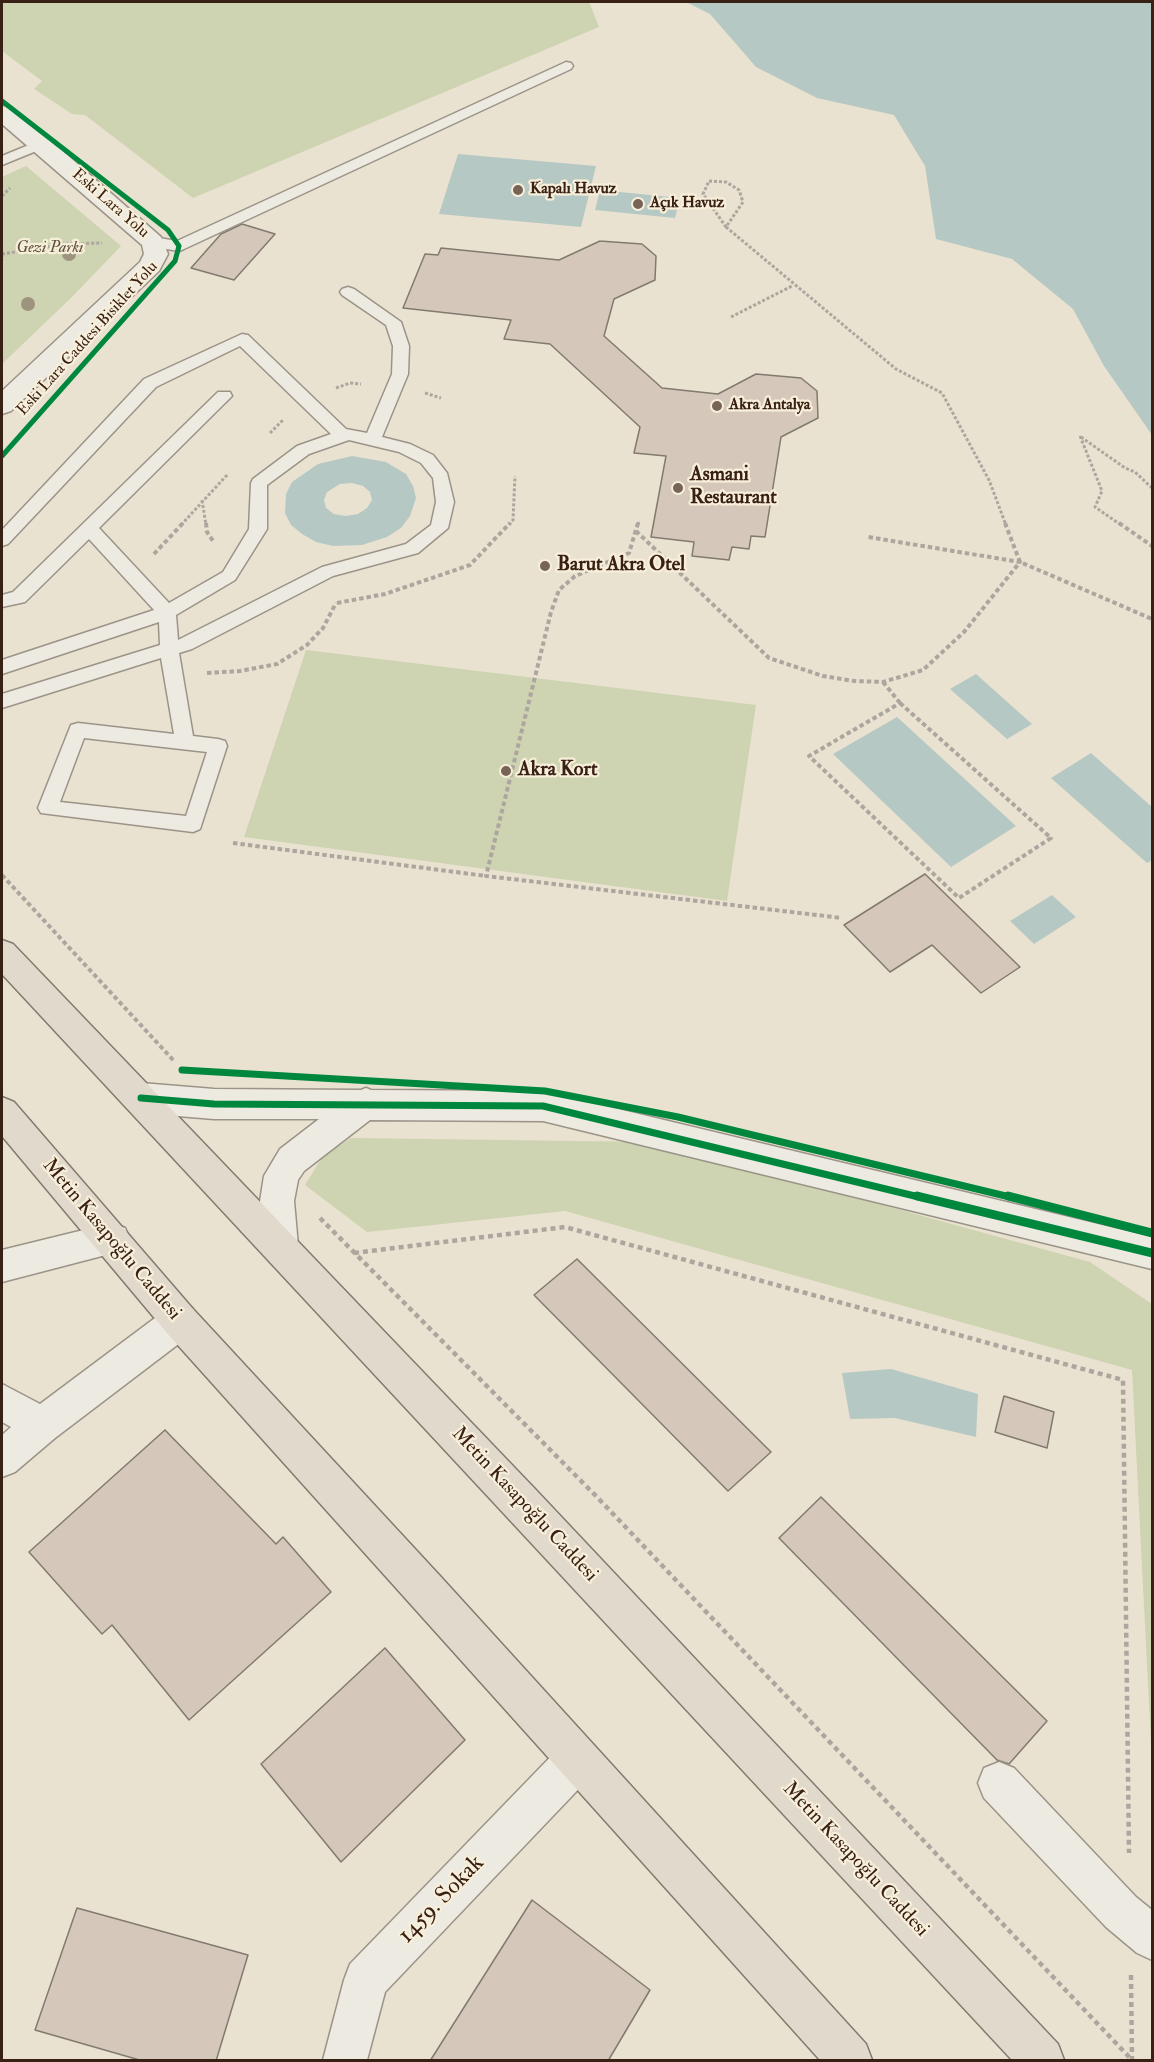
<!DOCTYPE html>
<meta charset="utf-8">
<style>
body{margin:0}
#map{position:relative;width:1154px;height:2062px;overflow:hidden;background:#eae2d0;font-family:"IM FELL Double Pica",serif}
canvas{display:block}
.frame{position:absolute;inset:0;border:3px solid #392014;pointer-events:none}
</style>
<div id="map">
<canvas width="1154" height="2062"></canvas>
<div class="frame"></div>
</div>
<script>
const context = document.querySelector('canvas').getContext('2d');
context.lineJoin = 'round';
function fill(path, color) { context.fillStyle = color; context.fill(path, 'evenodd'); }
const shape = rows => new Path2D(rows.map(r => 'M' + r).join(''));
function trace(path, color, width, dash) { context.strokeStyle = color; context.lineWidth = width; context.lineCap = dash ? 'butt' : 'round'; context.setLineDash(dash || []); context.stroke(path); }
function drawText(font, color, halo, rows, align = 'center') {
  context.font = font + ' "IM FELL Double Pica",serif'; context.lineWidth = 4.5; context.setLineDash([]); context.textBaseline = 'middle'; context.strokeStyle = halo; context.fillStyle = color; for (const [text, x, y, turn = 0] of rows) {
    context.save(); context.translate(x, y); context.rotate((+turn || 0) * Math.PI / 180); context.textAlign = isNaN(turn) ? turn : align; if (halo) context.strokeText(text, 0, 0); context.fillText(text, 0, 0); context.restore();
  }
}
const green = shape([
 [2,2,589,2,599,27,193,198,85,115,72,114,34,89,42,81,2,51],
 [26,166,121,246,72,297,2,364,2,177],
 [306,650,756,705,727,901,244,837],
 [351,1138,653,1142,1090,1262,1152,1304,1152,1763,1132,1370,565,1211,367,1232,305,1185,323,1156]
]);
const water = shape([
 [686,2,1152,2,1152,435,1104,366,1073,309,1012,259,936,239,925,166,894,115,817,98,756,67,710,14],
 [458,154,596,166,581,227,439,214],
 [600,190,680,198,675,218,595,210],
 [352,456,386,462,406,474,413,486,416,498,410,516,401,528,387,537,362,545,333,546,316,542,302,534,291,525,285,513,286,494,292,482,318,464],
 [352,483,363,486,370,492,372,500,367,508,358,514,346,516,334,514,326,508,324,500,327,492,340,484],
 [976,674,1032,724,1007,739,950,689],
 [897,717,1016,826,951,867,833,754],
 [1091,753,1152,807,1152,860,1147,863,1051,778],
 [1052,895,1076,917,1034,944,1010,921],
 [891,1369,978,1394,976,1437,895,1418,850,1419,842,1373]
]);
const building = shape([
 [242,224,275,234,234,280,191,268,221,234,242,224],
 [600,241,642,244,656,256,655,280,614,299,604,336,662,388,718,394,756,374,801,378,817,391,818,418,781,437,765,537,751,536,749,549,732,547,729,560,692,556,694,542,651,537,666,456,634,453,640,427,550,344,504,339,511,320,403,308,425,254,438,255,441,248,559,260,600,241],
 [925,874,972,920,1020,967,981,993,932,945,890,972,844,925,925,874],
 [577,1259,771,1452,728,1491,534,1295,577,1259],
 [1004,1396,1054,1412,1047,1448,995,1432,1004,1396],
 [165,1430,276,1544,283,1537,331,1592,189,1720,112,1625,102,1634,29,1552,165,1430],
 [821,1497,1047,1721,1009,1764,997,1760,779,1538,821,1497],
 [385,1648,465,1740,341,1862,261,1764,385,1648],
 [532,1900,650,1990,608,2061,430,2061,532,1900],
 [77,1908,248,1955,216,2061,143,2061,35,2030,77,1908]
]);
const pathFar2 = shape([
 [709,181,726,182,739,190,743,202,726,227,703,194,709,181],
 [2,196,10,188],
 [726,227,896,369,942,393,989,480,1006,525],
 [2,254,64,244,102,243],
 [2,254,2,260],
 [731,317,792,286],
 [336,388,350,383,361,384],
 [425,393,441,398],
 [270,433,284,419],
 [1080,436,1102,491,1095,507,1121,525],
 [1081,437,1125,468,1135,472,1152,488],
 [202,500,206,525],
 [181,525,228,474],
 [509,525,513,520,515,476],
 [638,525,639,520]
]);
const pathFar1 = shape([
 [206,523,207,532,213,541],
 [638,523,629,553,575,576,559,590,551,612,486,876,842,918],
 [1005,523,1020,562,1152,619],
 [1119,523,1152,546],
 [636,531,769,658,823,676,854,681,883,682,923,670,964,632,1020,562,868,537],
 [154,554,183,523],
 [337,603,385,594,470,565,510,523],
 [207,673,240,671,277,664,307,645,323,628,336,603],
 [883,682,900,703],
 [900,703,1051,838,959,898,809,756,900,703],
 [233,843,486,876],
 [2,875,174,1061]
]);
const path = shape([
 [320,1218,597,1497,1132,2060],
 [354,1253,565,1227,1123,1380,1129,1853],
 [1131,1975,1132,2060]
]);
const service = shape([
 [566,62,571,63,573,66,571,69,184,249,179,251,153,247,145,242,153,237,177,241,566,62],
 [41,140,46,141,48,144,46,147,2,165,2,156,41,140],
 [348,287,354,289,401,322,409,346,408,374,382,437,410,444,433,455,447,473,454,502,448,528,418,553,333,576,192,649,179,653,193,736,218,739,225,741,227,746,200,829,193,832,41,813,38,808,71,725,78,723,174,734,161,658,2,708,2,694,160,645,159,622,2,674,2,660,154,610,89,539,25,602,2,607,2,595,13,592,218,392,230,392,232,396,99,528,169,603,223,572,249,529,251,483,253,479,297,446,331,434,240,346,156,387,8,544,2,546,2,530,144,379,242,334,248,335,346,429,367,433,392,374,393,346,386,325,342,295,340,292,342,289,348,287],
 [349,440,399,452,421,463,433,478,436,502,431,525,406,544,322,567,178,640,176,615,235,580,267,529,267,485,309,454,349,440],
 [84,738,207,752,186,816,60,802,84,738]
]);
const minor = shape([
 [141,1083,214,1089,361,1090,366,1088,371,1090,543,1091,1152,1237,1152,1269,543,1121,370,1120,304,1171,298,1180,294,1201,298,1246,293,1257,280,1262,267,1257,262,1246,260,1201,264,1176,280,1149,319,1119,214,1119,141,1113,129,1108,124,1098,129,1088,141,1083],
 [180,1304,193,1309,198,1321,193,1333,55,1438,15,1472,2,1477,2,1435,11,1427,2,1422,2,1384,40,1404,167,1309,180,1304],
 [577,1739,592,1745,598,1760,592,1775,385,1992,367,2060,323,2060,344,1980,350,1964,562,1745,577,1739],
 [999,1762,1014,1768,1136,1897,1152,1910,1152,1960,1137,1953,1106,1927,984,1798,978,1783,984,1768,999,1762]
]);
const tertiary = shape([
 [2,106,10,108,49,139,161,237,168,254,159,271,11,411,2,414,2,391,140,262,144,254,142,245,2,124,2,106],
 [112,1223,125,1228,130,1239,125,1250,2,1282,2,1250,112,1223]
]);
const primary = shape([
 [2,940,13,944,536,1490,1058,2044,1064,2060,1012,2060,2,974,2,940],
 [2,1097,14,1102,193,1309,441,1577,866,2044,872,2060,820,2060,167,1333,2,1136,2,1097]
]);
const cyclewayFar2 = shape([
 [2,101,168,230,179,246,175,261,2,456]
]);
const cyclewayFar1 = shape([
 [182,1070,545,1091,678,1117,1014,1198],
 [141,1098,214,1104,543,1106,923,1198]
]);
const cycleway = shape([
 [917,1196,1152,1253],
 [1008,1196,1152,1233]
]);
const trees = [
 [69,254],
 [28,304]
];
const markers = [
 [518,190,6,"#776456"],
 [638,204,6,"#776456"],
 [717,406,6,"#776456"],
 [678,488,6,"#776456"],
 [545,566,6,"#776456"],
 [506,771,6,"#776456"]
];
const farPoinames = [
 ["Kapalı Havuz",530,190],
 ["Açık Havuz",650,204],
 ["Akra Antalya",729,406]
];
const farStreetnames = [
 ["Eski Lara Yolu",110,204,41],
 ["Eski Lara Caddesi Bisiklet Yolu",88,339,-48]
];
const farParknames = [
 ["Gezi Parkı",50,249]
];
const poiNames = [
 ["Asmani",690,476],
 ["Restaurant",690,499],
 ["Barut Akra Otel",557,566],
 ["Akra Kort",518,771]
];
const streetNames = [
 ["Metin Kasapoğlu Caddesi",111,1240,50],
 ["Metin Kasapoğlu Caddesi",524,1505,47],
 ["Metin Kasapoğlu Caddesi",855,1860,47]
];
const nearStreetnames = [
 ["1459. Sokak",442,1900,-46]
];
fill(green, '#ced3b1');
fill(water, '#b6c8c3');
fill(building, '#d5c8bb');
trace(building, '#827a6f', 1.5);
trace(service, '#9b9388', 3);
trace(minor, '#9b9388', 3);
trace(tertiary, '#9b9388', 3);
trace(primary, '#827a6f', 3);
trace(pathFar2, '#aca69f', 3, [3, 2]);
trace(pathFar1, '#aca69f', 4, [4.5, 3]);
trace(path, '#aca69f', 4.5, [5, 4]);
fill(service, '#edeae1');
fill(minor, '#edeae1');
fill(tertiary, '#edeae1');
fill(primary, '#e1d9cb');
trace(cyclewayFar2, '#00873e', 5);
trace(cyclewayFar1, '#00873e', 7);
trace(cycleway, '#00873e', 9);
context.fillStyle = '#9e937f';
for (const [x, y] of trees) { context.beginPath(); context.arc(x, y, 7, 0, 2 * Math.PI); context.fill(); }
for (const [x, y, r, color] of markers) { const dot = new Path2D(); dot.arc(x, y, r, 0, 2 * Math.PI); context.fillStyle = color; context.fill(dot); trace(dot, '#f8efda', 2); }
drawText('bold 16px', '#392014', '#f8efda', farPoinames, 'left');
drawText('16px', '#392014', '#f8efda', farStreetnames);
drawText('italic 16px', '#5f523c', '#f8efda', farParknames);
drawText('bold 20px', '#392014', '#f8efda', poiNames, 'left');
drawText('20px', '#392014', '#f8efda', streetNames);
drawText('24px', '#392014', '#f8efda', nearStreetnames);
</script>
